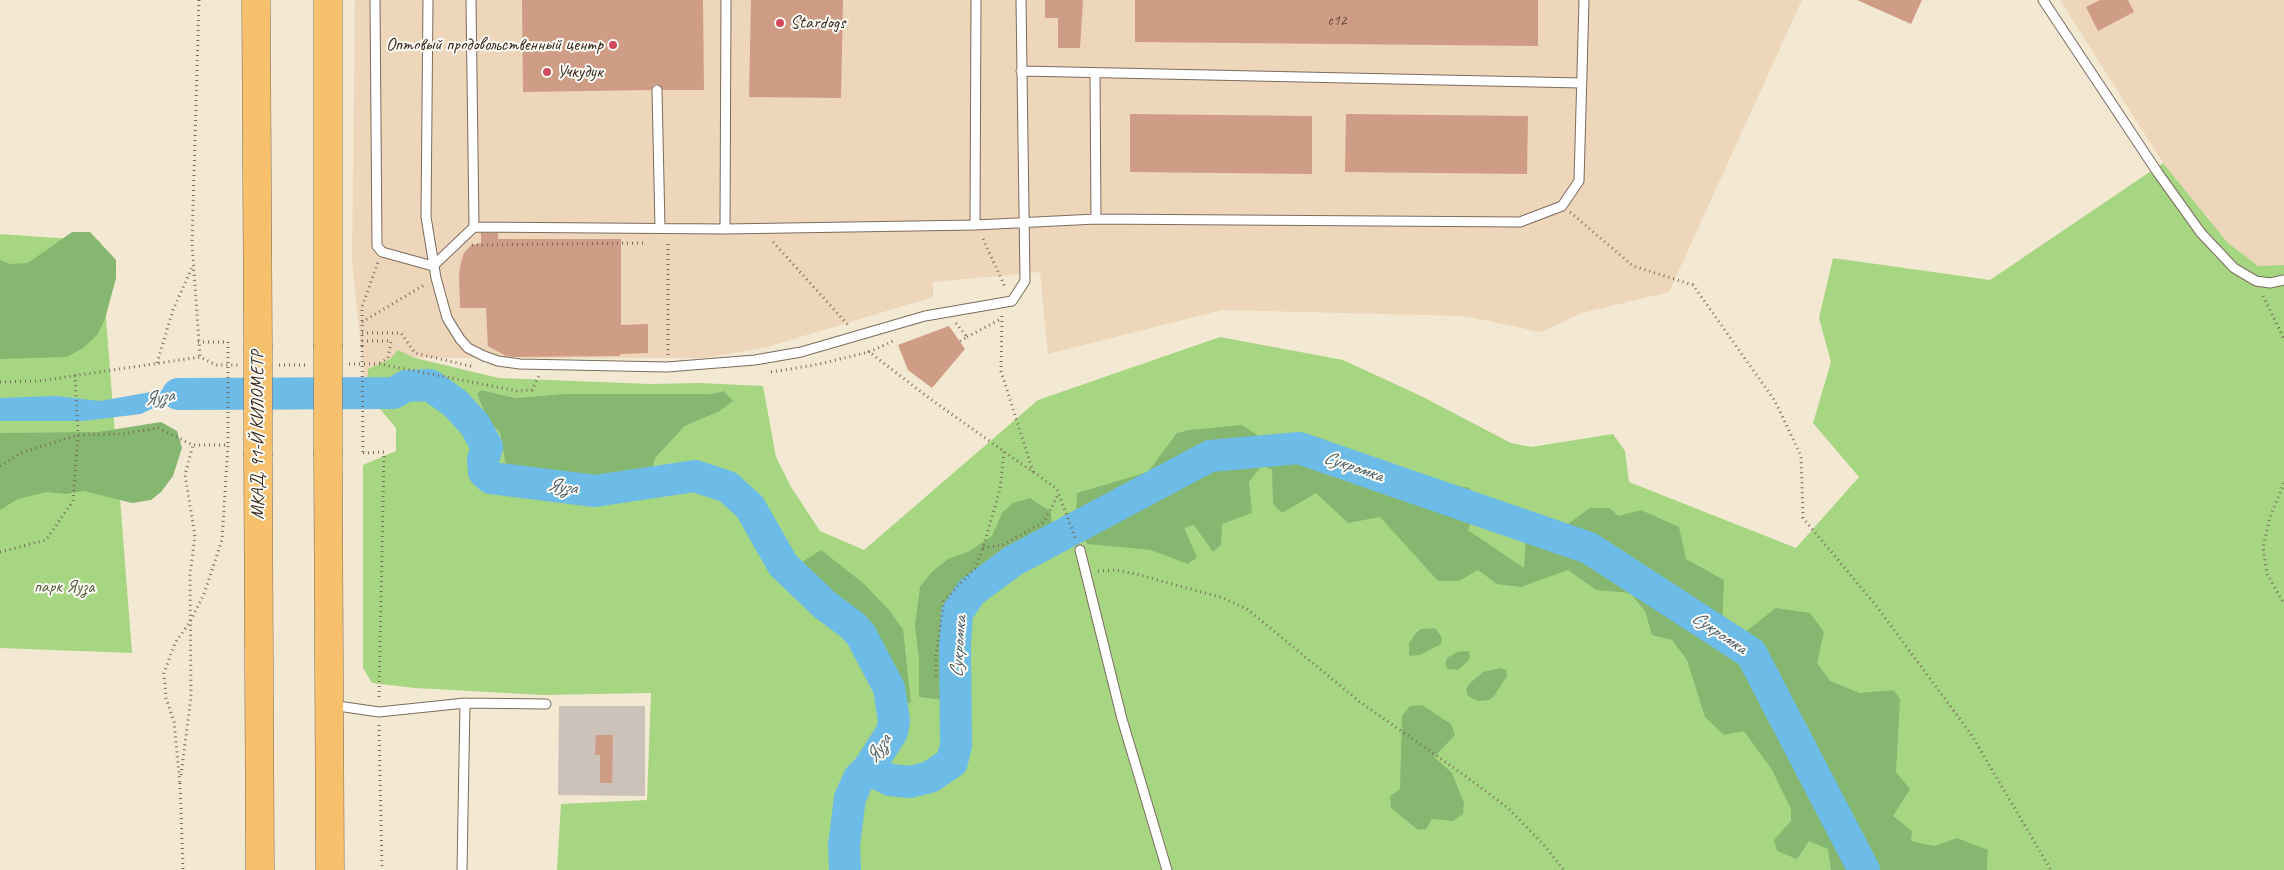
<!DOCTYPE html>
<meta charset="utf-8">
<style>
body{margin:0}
canvas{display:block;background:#f3e8d1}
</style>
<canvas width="2284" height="870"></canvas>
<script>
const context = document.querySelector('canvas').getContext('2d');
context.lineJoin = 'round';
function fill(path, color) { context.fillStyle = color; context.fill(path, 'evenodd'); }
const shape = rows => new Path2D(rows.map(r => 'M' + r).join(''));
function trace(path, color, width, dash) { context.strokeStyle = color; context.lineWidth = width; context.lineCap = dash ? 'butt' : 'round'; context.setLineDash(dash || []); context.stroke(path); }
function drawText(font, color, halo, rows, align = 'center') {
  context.font = font + ' Caveat,sans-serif'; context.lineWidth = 4; context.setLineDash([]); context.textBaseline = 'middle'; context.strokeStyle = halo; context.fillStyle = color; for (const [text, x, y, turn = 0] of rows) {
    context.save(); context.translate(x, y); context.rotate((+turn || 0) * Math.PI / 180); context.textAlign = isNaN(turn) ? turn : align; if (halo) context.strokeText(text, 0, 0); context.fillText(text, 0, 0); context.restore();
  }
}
const built = shape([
 [355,0,1802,0,1669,292,1582,313,1541,332,1464,316,1222,310,1048,354,1040,272,933,282,933,297,767,347,705,358,415,358,398,351,390,359,368,369,366,393,352,262],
 [2060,0,2284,0,2284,265,2258,266,2227,242,2163,163]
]);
const industrial = shape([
 [559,706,645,706,645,796,558,795]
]);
const green = shape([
 [2163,163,2227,242,2258,266,2284,265,2284,870,557,870,561,804,647,800,651,693,543,695,415,688,372,683,363,668,363,465,396,451,396,428,380,409,366,408,368,369,390,359,398,350,415,358,499,378,650,384,700,383,763,386,776,457,791,487,820,531,864,550,1038,400,1220,337,1343,360,1421,396,1511,443,1531,447,1613,434,1625,451,1629,482,1796,548,1859,477,1813,423,1831,362,1819,318,1833,258,1990,280],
 [481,390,516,398,561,394,710,394,724,391,718,412,685,426,656,457,651,471,505,462,500,433,487,419,477,394],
 [0,234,100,241,132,653,0,648]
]);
const forest = shape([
 [72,232,90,232,116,260,116,278,105,319,97,335,83,348,67,357,0,359,0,260,10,264,28,263],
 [481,390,516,398,561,394,710,394,724,391,733,401,718,412,685,426,656,457,651,471,599,481,519,472,505,462,500,433,487,419,477,394],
 [161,422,177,431,182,448,173,476,161,492,151,500,132,503,84,491,66,494,47,492,18,499,0,510,0,433,98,432],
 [1242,425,1270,443,1315,436,1326,440,1335,471,1355,481,1389,473,1404,502,1447,484,1470,488,1475,510,1468,530,1524,568,1526,534,1537,528,1561,529,1590,508,1610,508,1618,516,1641,510,1679,527,1686,559,1724,580,1722,634,1740,636,1776,608,1810,613,1824,632,1817,663,1830,681,1860,693,1894,690,1900,699,1896,772,1910,789,1893,816,1912,831,1911,841,1934,846,1957,838,1988,850,1987,870,1831,870,1828,849,1809,841,1797,859,1777,851,1774,840,1791,821,1791,809,1772,770,1744,731,1724,735,1705,717,1687,660,1672,640,1652,635,1645,611,1630,593,1596,590,1568,570,1521,587,1497,584,1478,570,1459,581,1438,581,1380,517,1348,523,1316,493,1282,513,1273,504,1272,470,1262,465,1249,482,1252,513,1222,524,1221,545,1213,552,1194,525,1184,528,1197,557,1188,564,1151,550,1087,544,1076,513,1077,493,1148,472,1177,433,1189,430],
 [1030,498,1051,512,1052,529,1000,556,972,577,951,606,946,650,945,700,919,697,919,661,915,625,920,587,932,572,948,559,970,551,992,536,1002,513,1013,503],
 [821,550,863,583,888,609,903,629,911,703,899,705,882,649,854,612,796,566],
 [1435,628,1442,638,1441,644,1420,655,1409,656,1409,643,1416,633,1421,629],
 [1468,651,1470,656,1468,661,1458,670,1447,669,1445,664,1447,658,1457,652],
 [1501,668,1506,670,1507,676,1494,696,1489,700,1478,701,1468,696,1466,690,1469,684,1483,672],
 [1422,705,1451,724,1455,735,1434,757,1452,773,1464,803,1463,814,1453,821,1432,819,1426,829,1418,830,1391,808,1390,796,1400,789,1402,716,1410,706]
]);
const water = shape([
 [190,385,203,389,223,388,222,406,207,401,194,405,170,400,141,414,83,421,0,421,0,398,56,396,100,401]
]);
const river = shape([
 [178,394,394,393,406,386,430,385,456,404,475,425,487,447,483,460,484,472,491,478,595,491,695,476,728,487,750,507,783,565,825,605,853,626,861,635,889,688,894,721,892,732,868,769,859,778,850,798,844,845,845,870],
 [868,769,890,780,910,782,930,777,952,762,956,745,955,646,957,613,971,592,1013,561,1210,456,1299,448,1589,548,1751,653,1864,870]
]);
const building = shape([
 [522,0,703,0,704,90,663,90,657,84,653,85,651,90,523,92],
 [751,0,843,0,841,98,749,97],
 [1045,0,1083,0,1080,48,1058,48,1058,18,1045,18],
 [1135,0,1538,0,1538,46,1135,42],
 [1857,0,1922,0,1911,24],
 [2100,0,2128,0,2134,12,2098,31,2086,7],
 [1130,114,1312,116,1312,174,1130,172],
 [1346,114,1528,116,1527,174,1345,172],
 [481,233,498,233,498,239,621,239,621,325,648,324,648,353,620,354,620,356,513,357,506,356,488,346,486,308,460,308,459,274,461,262,464,253,471,245,481,243],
 [949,326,965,349,932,388,908,370,898,345],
 [596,735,613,735,612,783,600,783,600,755,595,755]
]);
const path = shape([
 [199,0,192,243,200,357],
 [1570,212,1633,266,1693,285,1775,401,1801,456,1803,518,1874,603,1971,734,2051,870],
 [983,239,1006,289],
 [773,242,849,326],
 [472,245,646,243],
 [2263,296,2284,339],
 [1002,316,1001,371,1033,472],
 [362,322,426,284],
 [956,323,967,337,959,342],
 [362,333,401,333,415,353,474,367],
 [967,337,1001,319],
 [362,341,391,341,388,358,380,363],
 [198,342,228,342],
 [362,346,362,307,378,262],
 [868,351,929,398,1057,489,1076,540],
 [668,355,668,243],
 [157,363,173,310,193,265],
 [349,364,380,364,517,391,532,390,539,376],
 [279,365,308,365],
 [771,372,815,365,869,352,893,341],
 [0,382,39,381,200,357,216,365,238,365],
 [363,453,384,452,379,699],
 [0,466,23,452,78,435,123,434,158,428,193,445,228,445,222,540,204,594,190,622,175,643,164,673,166,698,174,722,180,784],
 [2284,483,2270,517,2263,548,2267,574,2284,604],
 [983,548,1003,545,1044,522,1059,493],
 [0,552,46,540,73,501,78,435,75,375],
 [1098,571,1116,570,1136,574,1223,598,1247,609,1360,702,1464,775,1508,808,1543,844,1564,870],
 [936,676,936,656,944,601,975,568,983,548,1000,489,1004,452],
 [379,725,382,870],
 [181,775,191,697,190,574,195,536,185,475,193,445],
 [180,783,183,870]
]);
const lane = shape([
 [375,0,377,246,382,252,433,266],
 [428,0,426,217,436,278,447,318,460,339,468,348,484,356,498,361,520,364,667,367,755,360,801,352,925,316,1012,301,1025,281,1021,0],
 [2043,0,2158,173,2201,233,2234,268,2256,281,2270,283,2284,280],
 [1021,71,1582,83],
 [1095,74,1096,219],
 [657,90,660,228],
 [975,225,976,0],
 [474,227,725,229,975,225,1096,219,1520,222,1562,206,1579,181,1584,0],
 [725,229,726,0],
 [433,266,474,227,471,0],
 [1080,550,1122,719,1167,870],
 [331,705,379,712,465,703,546,704],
 [462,870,465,703]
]);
const highway = shape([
 [256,0,258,345],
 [328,0,328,344],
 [328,455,330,870],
 [258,456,260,870]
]);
const pathBridge = shape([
 [228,342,228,445],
 [362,346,363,453]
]);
const highwayBridge = shape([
 [328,344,328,455],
 [258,345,258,456]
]);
const markers = [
 [780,23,5,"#d1495b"],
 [613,45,5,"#d1495b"],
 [547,72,5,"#d1495b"]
];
const numberNames = [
 ["с12",1337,21]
];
const poiNames = [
 ["Stardogs",790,23],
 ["Оптовый продовольственный центр",603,45,"right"],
 ["Учкудук",557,72]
];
const streetNames = [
 ["МКАД, 91-Й КИЛОМЕТР",258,435,-90]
];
const parkNames = [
 ["парк Яуза",64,587]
];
const waterNames = [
 ["Яуза",159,398,-10],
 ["Сукромка",1353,467,19],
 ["Яуза",562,487,7],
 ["Сукромка",1719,633,34],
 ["Сукромка",959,647,-86],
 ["Яуза",879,749,-57]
];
fill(built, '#eed6bb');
fill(industrial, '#ccc2b9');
fill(green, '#a7d683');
fill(forest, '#85b771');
fill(water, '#6dbbe7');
trace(river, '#6dbbe7', 32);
fill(building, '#cf9c85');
trace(lane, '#7b6c5d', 11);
trace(highway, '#7b6c5d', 29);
trace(path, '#7b6c5d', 3, [1, 4]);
trace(lane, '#fff', 9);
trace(highway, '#f7c06c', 28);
trace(highwayBridge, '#7b6c5d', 29, []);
trace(pathBridge, '#7b6c5d', 3, [1, 4]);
trace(highwayBridge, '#f7c06c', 28);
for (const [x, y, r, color] of markers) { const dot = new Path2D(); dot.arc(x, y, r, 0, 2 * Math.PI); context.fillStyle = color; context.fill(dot); trace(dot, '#fdfcf7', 2); }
drawText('15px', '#604638', null, numberNames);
drawText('18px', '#3b2a1e', '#fdfcf7', poiNames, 'left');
drawText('18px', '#3b2a1e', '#fdfcf7', streetNames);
drawText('18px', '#5b5e3c', '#fdfcf7', parkNames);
drawText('italic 19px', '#4c5d64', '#fdfcf7', waterNames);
</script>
